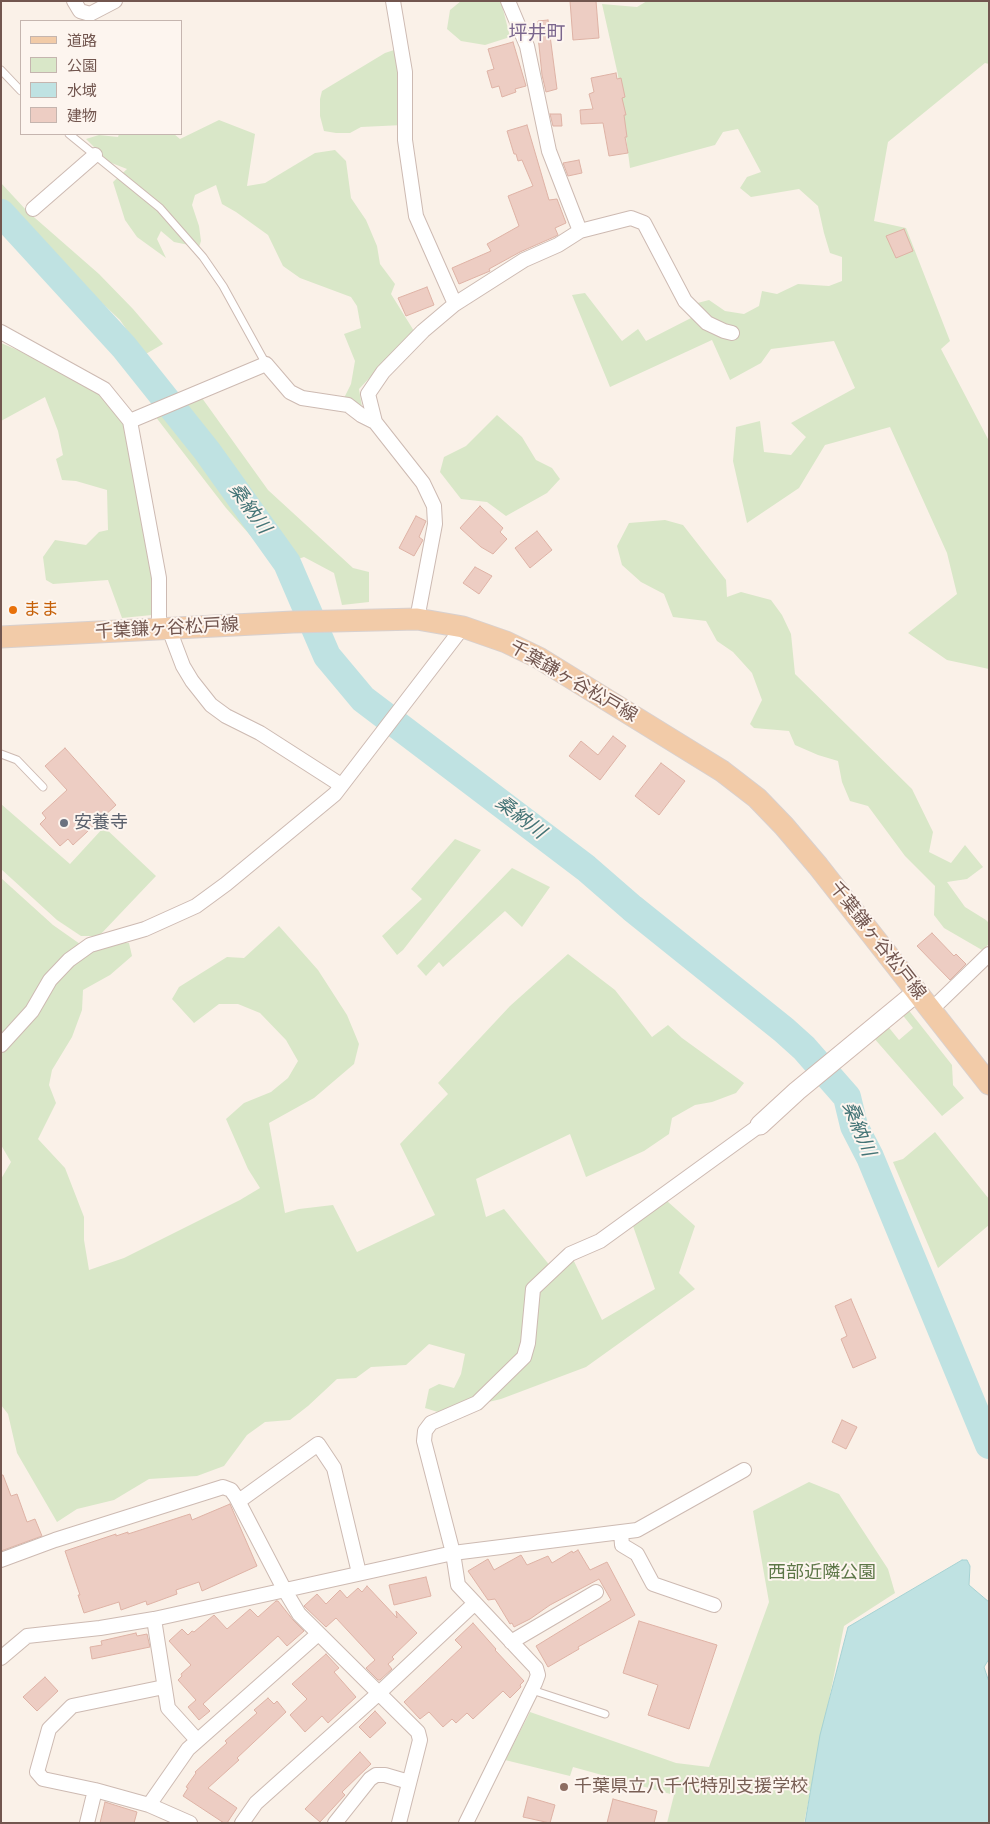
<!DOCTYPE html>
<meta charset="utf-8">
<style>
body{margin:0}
#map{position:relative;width:990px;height:1824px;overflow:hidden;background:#faf1e8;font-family:"DM Sans","Noto Sans JP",sans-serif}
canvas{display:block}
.frame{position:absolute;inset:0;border:2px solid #72564f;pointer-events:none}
.legend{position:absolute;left:20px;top:20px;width:162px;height:115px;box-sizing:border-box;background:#fdf5ef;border:1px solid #c5b5af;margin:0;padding:6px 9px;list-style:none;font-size:15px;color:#72564f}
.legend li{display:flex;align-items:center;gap:10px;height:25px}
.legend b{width:25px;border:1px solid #c5b5af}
</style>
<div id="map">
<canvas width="990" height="1824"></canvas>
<div class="frame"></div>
<ul class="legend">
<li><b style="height:6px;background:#f2cba8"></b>道路</li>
<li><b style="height:14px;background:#d9e7c8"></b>公園</li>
<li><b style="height:14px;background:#bfe2e2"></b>水域</li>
<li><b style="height:14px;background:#edcdc3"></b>建物</li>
</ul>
</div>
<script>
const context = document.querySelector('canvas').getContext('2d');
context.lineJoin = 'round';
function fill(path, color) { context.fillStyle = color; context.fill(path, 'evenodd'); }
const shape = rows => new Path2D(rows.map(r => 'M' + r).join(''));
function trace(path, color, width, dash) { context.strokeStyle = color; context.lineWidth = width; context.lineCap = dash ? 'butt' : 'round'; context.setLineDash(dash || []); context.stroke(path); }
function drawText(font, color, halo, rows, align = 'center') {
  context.font = font + ' "DM Sans","Noto Sans JP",sans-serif'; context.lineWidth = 4; context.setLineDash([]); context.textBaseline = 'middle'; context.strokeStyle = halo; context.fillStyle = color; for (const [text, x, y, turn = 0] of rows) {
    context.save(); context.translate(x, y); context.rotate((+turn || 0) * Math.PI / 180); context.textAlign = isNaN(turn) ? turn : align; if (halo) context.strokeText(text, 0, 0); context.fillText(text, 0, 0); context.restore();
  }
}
const green = shape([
 [461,1,501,1,510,37,485,45,461,41,447,29,450,10],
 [647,1,989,1,989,64,985,63,888,142,874,221,906,228,950,341,941,349,989,441,989,669,947,660,908,633,957,594,947,553,890,427,825,445,799,488,747,523,733,461,736,427,760,421,764,452,791,455,806,437,791,423,855,388,834,341,771,349,761,363,730,380,712,340,610,387,572,295,585,293,622,341,638,329,646,341,693,317,690,305,709,300,725,311,744,314,759,306,762,291,777,294,798,284,829,286,842,281,842,257,830,253,824,233,818,206,799,189,751,197,740,188,747,177,761,172,738,129,723,132,715,145,630,168,618,75,602,4,637,7],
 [397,49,403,125,361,127,350,133,336,133,324,131,320,116,320,99,322,91,385,53],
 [219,120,255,134,247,186,265,183,315,153,335,150,346,161,351,198,366,220,377,246,380,264,395,284,391,294,414,331,359,389,362,407,344,398,351,384,355,361,344,334,361,328,357,306,351,297,300,278,283,266,268,235,236,212,222,204,216,185,195,195,192,205,199,226,201,241,199,247,174,242,161,231,157,239,166,258,137,237,125,220,113,182,127,169,109,162,86,139,99,135,118,137,119,134,174,134,180,139],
 [1,183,27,211,99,274,133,309,163,344,144,355,120,320,1,208],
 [1,343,48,363,100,391,126,422,156,579,152,615,122,618,108,580,53,584,46,580,43,557,55,540,86,545,99,532,108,530,107,490,76,481,62,480,56,459,63,455,58,431,45,397,1,421],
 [202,398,268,490,353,568,369,572,369,602,342,605,334,573,304,557,287,563,273,561,226,508,155,416],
 [497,415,522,437,536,460,552,468,560,479,547,493,506,516,487,502,461,499,440,472,444,457,466,446],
 [665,520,683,525,726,580,727,597,741,592,771,600,782,615,791,634,795,674,912,789,933,832,929,852,951,863,965,845,983,867,967,879,947,882,965,907,986,920,989,923,989,944,982,950,944,928,934,915,935,886,905,856,868,806,850,801,842,782,838,761,818,755,795,745,789,731,754,728,750,724,762,700,752,673,733,652,717,641,706,621,673,617,664,594,641,582,622,565,617,546,629,523],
 [1,804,70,864,104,827,156,876,99,936,81,936,57,920,1,869],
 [455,839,481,850,403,950,397,955,382,936,422,899,411,889],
 [512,868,550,887,522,927,505,911,443,967,439,962,426,976,417,966],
 [1,878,53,925,80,944,80,947,1,1041],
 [279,926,318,970,347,1015,359,1044,354,1064,314,1098,269,1123,285,1213,299,1209,333,1205,357,1252,435,1215,400,1144,448,1094,438,1083,510,1006,568,954,615,990,652,1037,668,1025,682,1038,744,1083,736,1093,712,1102,695,1105,672,1118,669,1134,644,1151,586,1177,570,1134,476,1179,486,1217,504,1209,551,1267,528,1290,520,1356,475,1398,441,1413,425,1408,429,1389,439,1384,454,1388,461,1374,465,1354,429,1344,406,1365,371,1367,356,1378,337,1379,308,1406,290,1420,265,1422,247,1435,224,1466,197,1476,149,1479,114,1500,77,1509,57,1522,17,1453,8,1414,1,1405,1,1179,11,1162,1,1145,1,1049,53,983,89,950,116,942,129,943,132,956,110,975,83,990,82,1010,72,1037,52,1070,49,1085,56,1103,38,1139,65,1168,84,1217,84,1240,89,1270,124,1258,240,1200,260,1188,248,1169,226,1119,244,1103,271,1092,288,1078,298,1061,286,1040,260,1013,238,1004,219,1004,194,1023,172,999,179,987,227,957,244,958],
 [907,1008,952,1065,953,1085,964,1098,942,1116,873,1037,886,1024,899,1040,913,1028,901,1013],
 [935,1132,989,1199,989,1225,938,1268,893,1162,903,1159],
 [667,1201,695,1226,679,1273,695,1289,586,1367,501,1399,480,1404,513,1373,537,1290,572,1257,602,1320,655,1289,633,1226],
 [809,1482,839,1494,888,1569,895,1593,844,1626,804,1823,667,1823,674,1795,573,1767,570,1776,505,1760,530,1712,676,1763,709,1767,769,1602,753,1511]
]);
const water = shape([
 [962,1560,967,1560,970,1566,969,1585,989,1602,989,1659,984,1667,989,1682,989,1823,805,1823,820,1735,848,1627,962,1560]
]);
const river = shape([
 [1,213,124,347,207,451,287,563,327,656,363,699,586,868,632,908,784,1030,804,1048,847,1097,854,1126,870,1157,989,1445]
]);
const building = shape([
 [570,1,596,1,599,38,573,40,570,1],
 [548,20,557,89,546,92,542,75,537,26,538,26,538,21,548,20],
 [513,42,526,86,515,89,516,92,502,97,499,86,492,88,487,71,494,69,488,49,513,42],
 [616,73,617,79,621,78,625,97,622,98,626,115,624,115,627,137,625,137,628,153,609,156,603,123,581,124,580,110,593,109,589,94,594,92,591,78,616,73],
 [550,114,561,114,562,126,553,126,550,114],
 [527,125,549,200,557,199,566,223,555,228,558,235,554,237,520,252,489,269,490,271,459,284,452,268,491,251,487,244,519,226,508,196,533,186,522,160,518,161,516,154,514,154,507,131,527,125],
 [579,160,582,173,568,176,563,163,579,160],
 [904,229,913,251,896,258,886,236,904,229],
 [427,287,434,305,406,316,398,298,427,287],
 [480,506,503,528,500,532,507,539,493,554,481,547,460,528,480,506],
 [416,516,426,521,419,537,423,540,414,556,399,548,416,516],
 [537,531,552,550,530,568,515,548,537,531],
 [475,567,492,576,479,594,463,583,475,567],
 [613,736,626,746,600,780,569,756,581,741,598,755,613,736],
 [65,748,116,805,73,845,68,839,60,846,40,824,46,818,42,813,67,790,45,766,65,748],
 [661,763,685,781,659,815,635,796,661,763],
 [932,933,954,956,956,954,966,964,950,980,917,946,932,933],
 [851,1299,876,1358,853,1368,841,1339,847,1336,835,1306,851,1299],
 [842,1420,857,1427,846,1449,832,1442,842,1420],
 [1,1475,3,1475,11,1496,17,1494,27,1522,35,1519,42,1536,1,1551,1,1475],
 [230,1504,257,1566,202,1591,199,1582,176,1590,177,1594,147,1605,146,1601,121,1610,119,1602,84,1613,78,1595,80,1595,65,1551,116,1534,116,1536,128,1532,128,1534,190,1514,192,1520,230,1504],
 [578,1550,590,1570,607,1562,635,1615,578,1647,579,1649,548,1667,536,1646,611,1600,599,1579,550,1605,530,1619,514,1627,512,1623,510,1624,495,1599,488,1600,468,1571,488,1559,494,1570,521,1555,527,1565,548,1556,552,1563,572,1551,573,1553,578,1550],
 [426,1577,431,1596,394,1605,389,1585,426,1577],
 [367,1586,397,1618,396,1611,417,1633,392,1657,394,1659,388,1664,392,1669,380,1680,378,1680,366,1668,375,1660,336,1618,326,1627,304,1606,317,1594,326,1604,340,1590,347,1598,358,1588,362,1592,367,1586],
 [276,1601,278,1601,293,1620,304,1631,287,1646,278,1636,203,1704,210,1711,199,1720,188,1707,196,1700,178,1680,182,1676,181,1674,191,1665,169,1641,182,1629,188,1635,192,1631,194,1632,214,1615,227,1629,250,1609,258,1617,276,1601],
 [639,1621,717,1645,689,1729,648,1715,658,1685,623,1673,639,1621],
 [473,1623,496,1649,495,1650,524,1681,520,1685,521,1687,510,1698,503,1691,473,1719,467,1713,456,1723,452,1719,443,1727,429,1712,420,1719,404,1702,462,1647,455,1640,473,1623],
 [136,1633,137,1636,147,1634,150,1647,92,1659,90,1647,102,1645,101,1641,136,1633],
 [326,1654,339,1668,334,1672,356,1697,328,1723,322,1716,305,1732,290,1715,307,1699,292,1684,326,1654],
 [45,1677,58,1691,37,1711,23,1697,45,1677],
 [268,1698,274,1704,277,1701,286,1712,237,1758,239,1760,208,1788,237,1808,227,1823,224,1823,183,1796,188,1788,186,1787,196,1773,195,1772,227,1743,225,1741,257,1713,254,1710,268,1698],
 [375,1711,386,1723,370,1738,359,1727,375,1711],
 [360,1752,371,1764,342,1792,345,1795,320,1822,305,1809,360,1752],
 [528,1797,555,1805,550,1823,523,1817,528,1797],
 [613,1799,657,1811,654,1823,607,1823,613,1799],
 [105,1802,137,1812,134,1823,100,1823,105,1802]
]);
const lane = shape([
 [1,70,21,91],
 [69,134,160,208,203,257,223,286,266,364],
 [1,754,17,760,43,787],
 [532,1690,605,1714]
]);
const street = shape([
 [74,1,80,11,90,14,115,1],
 [393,1,405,72,405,140,416,216,455,304],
 [33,209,95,155],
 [580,231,631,218,644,223,685,301,707,323,724,331,732,333],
 [1,332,104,389,130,421,159,578,159,629],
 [130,421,266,364,290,392,302,398,348,405,361,415,375,422],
 [417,619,435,524,434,506,423,483,375,422,368,394,383,372,423,331,455,304,524,260,558,245,580,231,549,151,527,46,508,1],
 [169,629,183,666,192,681,211,705,226,716,260,733,341,785],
 [931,1010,989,954],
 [1,1045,32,1011,50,980,69,960,90,945,145,929,196,906,226,884,335,794,463,627],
 [239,1501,318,1444,334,1468,359,1573],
 [621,1532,622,1545,637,1554,653,1584,714,1605],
 [1,1560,55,1540,223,1487,231,1490,236,1497,284,1589,299,1614,418,1732,420,1740,399,1823],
 [154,1619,168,1708,197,1740],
 [511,1642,596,1592],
 [1,1658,27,1636,100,1628,154,1619,453,1553,637,1530,744,1470],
 [164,1687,72,1706,49,1729,37,1772,43,1779,95,1790,149,1805,190,1823],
 [149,1805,188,1749,318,1634],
 [87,1823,95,1790],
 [242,1823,256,1803,379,1693,475,1603],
 [335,1823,370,1779,376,1775,385,1775,409,1782],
 [466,1823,535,1683,538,1675,536,1668,458,1585,453,1553,424,1441,425,1431,431,1423,477,1403,524,1357,528,1343,533,1289,570,1254,600,1241,760,1125]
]);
const secondary = shape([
 [760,1125,797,1091,917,992]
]);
const primary = shape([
 [1,637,293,622,417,619,463,627,506,642,539,658,722,771,757,798,784,826,818,866,989,1084]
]);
const markers = [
 [13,610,5,"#e8710a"],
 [64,823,5,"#6b7280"],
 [564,1787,5,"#8d6e63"]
];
const foodNames = [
 ["まま",23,610]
];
const streetNames = [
 ["千葉鎌ヶ谷松戸線",167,629,-3],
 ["千葉鎌ヶ谷松戸線",573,682,30],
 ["千葉鎌ヶ谷松戸線",877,941,52]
];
const worshipNames = [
 ["安養寺",74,823]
];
const parkNames = [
 ["西部近隣公園",822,1573]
];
const educationNames = [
 ["千葉県立八千代特別支援学校",574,1787]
];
const neighbourhoodNames = [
 ["坪井町",537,34]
];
const waterNames = [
 ["桑納川",249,509,54],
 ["桑納川",520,818,37],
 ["桑納川",858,1129,68]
];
fill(green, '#d9e7c8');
fill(water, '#bfe2e2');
trace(water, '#a6d2d3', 1);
trace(river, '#bfe2e2', 28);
fill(building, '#edcdc3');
trace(building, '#deb2a5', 1);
trace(lane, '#cdbab2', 9);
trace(street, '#cdbab2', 16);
trace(secondary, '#cfb9b0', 21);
trace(primary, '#d8d0ce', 23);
trace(lane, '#fff', 7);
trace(street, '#fff', 14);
trace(secondary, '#fff', 19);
trace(primary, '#f2cba8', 21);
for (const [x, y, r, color] of markers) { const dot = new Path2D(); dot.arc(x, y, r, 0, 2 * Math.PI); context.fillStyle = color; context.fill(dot); trace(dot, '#fdf5ef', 2); }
drawText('18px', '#c56008', '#fdf5ef', foodNames, 'left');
drawText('18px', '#72564f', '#fdf5ef', streetNames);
drawText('18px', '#5b616d', '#fdf5ef', worshipNames, 'left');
drawText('18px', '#5d7748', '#fdf5ef', parkNames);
drawText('18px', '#785e54', '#fdf5ef', educationNames, 'left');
drawText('19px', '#7a668d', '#fdf5ef', neighbourhoodNames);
drawText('italic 19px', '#447476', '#fdf5ef', waterNames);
</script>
